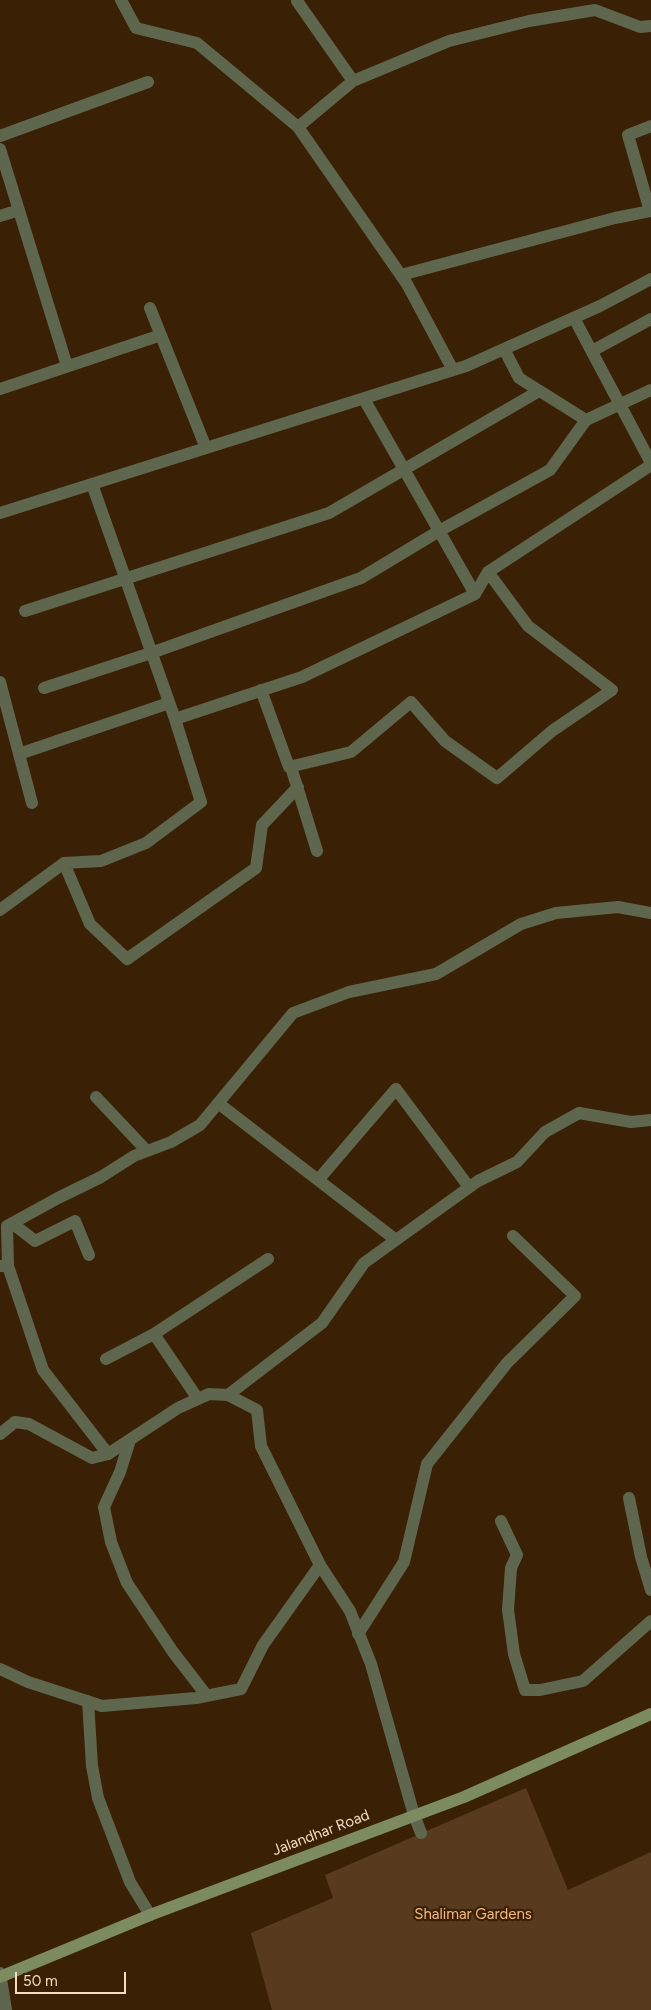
<!DOCTYPE html>
<style>
body{margin:0}
#map{position:relative;width:651px;height:2010px;overflow:hidden;background:#3a2106;font-family:Figtree,sans-serif}
canvas{display:block}
.scale{position:absolute;left:15px;top:1972px;width:111px;height:22px;box-sizing:border-box;border:2px solid #f7dac2;border-top:0;padding-left:6px;font-size:15px;line-height:18px;white-space:nowrap;color:#f7dac2;-webkit-text-stroke:4px #3a2106;paint-order:stroke}
</style>
<div id="map">
<canvas width="651" height="2010"></canvas>
<div class="scale">50 m</div>
</div>
<script>
const context = document.querySelector('canvas').getContext('2d');
context.lineJoin = 'round';
function fill(path, color) { context.fillStyle = color; context.fill(path, 'evenodd'); }
const shape = rows => new Path2D(rows.map(r => 'M' + r).join(''));
function trace(path, color, width, dash) { context.strokeStyle = color; context.lineWidth = width; context.lineCap = dash ? 'butt' : 'round'; context.setLineDash(dash || []); context.stroke(path); }
function drawText(font, color, halo, rows, align = 'center') {
  context.font = font + ' Figtree,sans-serif'; context.lineWidth = 4.5; context.setLineDash([]); context.textBaseline = 'middle'; context.strokeStyle = halo; context.fillStyle = color; for (const [text, x, y, turn = 0] of rows) {
    context.save(); context.translate(x, y); context.rotate((+turn || 0) * Math.PI / 180); context.textAlign = isNaN(turn) ? turn : align; if (halo) context.strokeText(text, 0, 0); context.fillText(text, 0, 0); context.restore();
  }
}
const green = shape([
 [526,1788,568,1890,651,1852,651,2010,272,2010,251,1933,333,1898,325,1875]
]);
const minor = shape([
 [121,0,136,28,197,43,298,127,407,284,453,370],
 [297,1,353,81],
 [298,127,353,81,449,41,529,21,595,10,640,27,651,26],
 [0,136,148,82],
 [0,149,67,366],
 [650,211,628,135,651,126],
 [0,216,19,210],
 [401,275,615,218,651,211],
 [150,308,206,448],
 [574,318,651,463],
 [504,349,519,378,586,420],
 [592,351,651,319],
 [0,389,161,335],
 [364,399,475,594],
 [92,484,175,719,302,677,475,594,488,572,651,465],
 [0,513,466,366,600,306,651,279],
 [25,611,329,513,539,391],
 [0,682,32,803],
 [44,688,151,653,361,578,439,531,550,470,586,420,651,390],
 [261,690,289,767,351,752,411,702,445,741,497,778,552,731,612,690,528,626,488,572],
 [19,754,169,703],
 [291,767,317,851],
 [64,863,90,924,127,959,256,868,262,825,298,787],
 [0,910,64,863,101,861,146,843,201,802,175,719],
 [96,1097,147,1151],
 [218,1103,396,1240],
 [318,1180,396,1089,469,1187],
 [12,1223,35,1241,75,1221,89,1255],
 [0,1266,8,1266,7,1226,58,1198,101,1177,134,1156,171,1142,200,1125,293,1013,349,992,436,974,521,924,556,913,618,907,651,913],
 [8,1266,43,1370,108,1454],
 [154,1334,198,1399],
 [106,1359,154,1334,268,1259],
 [228,1395,322,1323,364,1263,478,1181,517,1162,545,1132,579,1113,631,1122,651,1120],
 [130,1440,120,1472,104,1507,111,1542,127,1583,173,1652,207,1696],
 [629,1498,641,1557,651,1590],
 [501,1521,517,1555,511,1568,508,1610,514,1654,525,1690,540,1690,583,1681,651,1621],
 [358,1634,404,1562,427,1464,507,1363,575,1296,513,1236],
 [0,1669,28,1682,102,1706,196,1698,241,1689,263,1645,320,1565],
 [88,1701,92,1766,98,1798,130,1882,150,1915],
 [0,1973,6,2010]
]);
const tertiary = shape([
 [0,1434,15,1422,29,1424,92,1458,108,1454,178,1408,209,1394,228,1395,257,1410,261,1446,320,1565,350,1611,371,1664,414,1815,421,1833]
]);
const secondary = shape([
 [0,1977,150,1915,464,1797,651,1714]
]);
const streetNames = [
 ["Jalandhar Road",321,1833,-21]
];
const parkNames = [
 ["Shalimar Gardens",473,1915]
];
fill(green, '#583b1f');
trace(minor, '#5e674d', 12);
trace(tertiary, '#5e674d', 12);
trace(secondary, '#7d8b60', 12);
drawText('15px', '#f7dac2', '#3a2106', streetNames);
drawText('15px', '#f5b982', '#3a2106', parkNames);
</script>
